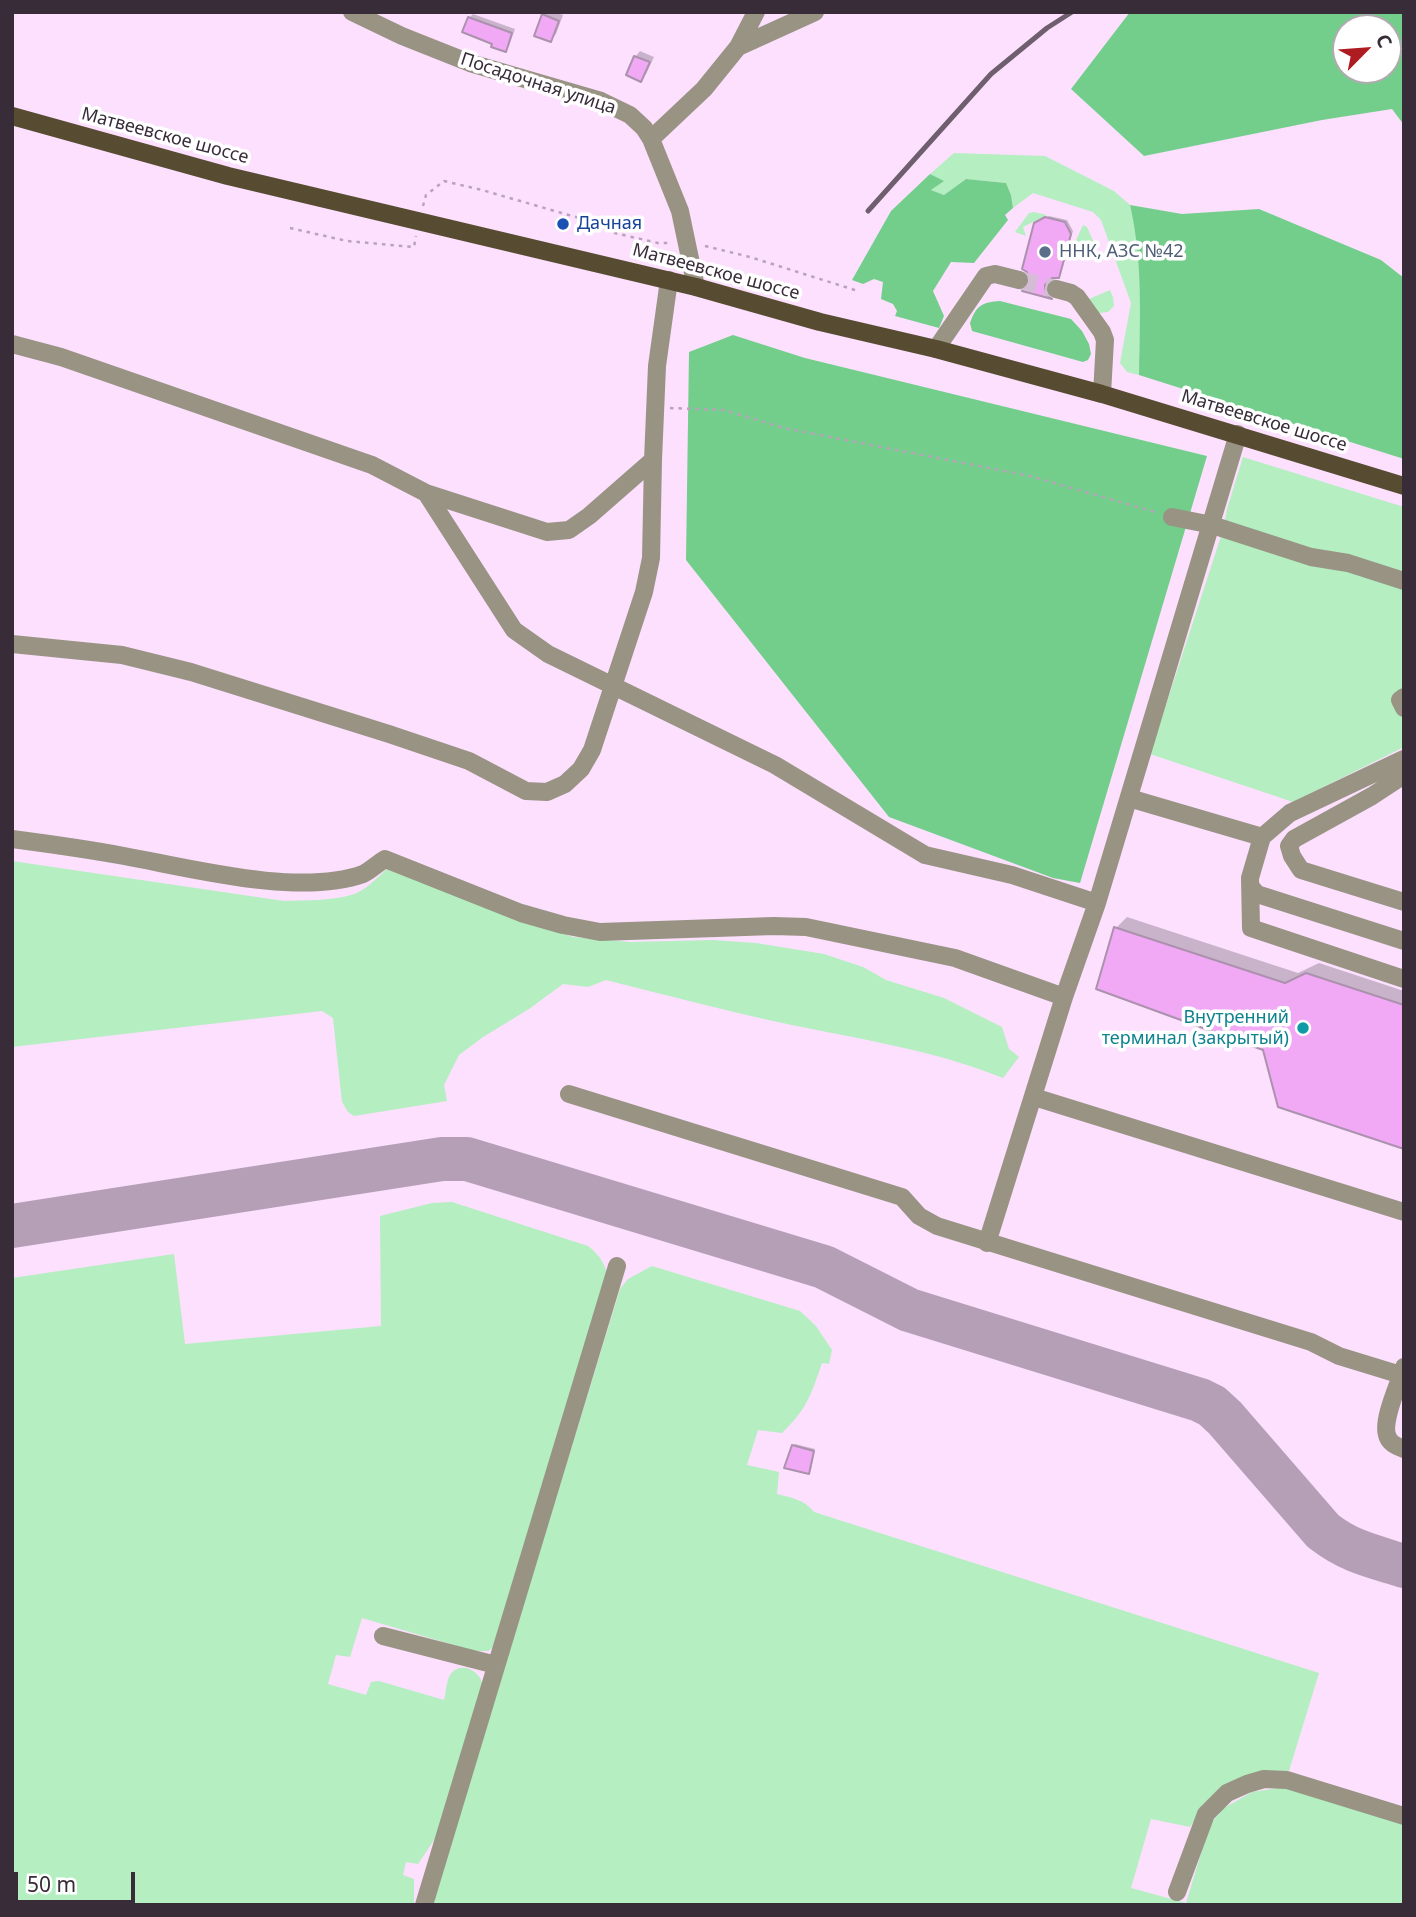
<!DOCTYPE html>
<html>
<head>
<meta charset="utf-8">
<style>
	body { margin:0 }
	#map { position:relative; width:1416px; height:1917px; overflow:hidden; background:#fce0fe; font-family:"Noto Sans",sans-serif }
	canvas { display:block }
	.frame { position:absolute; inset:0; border:14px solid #372c37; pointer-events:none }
	.north { position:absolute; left:1332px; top:14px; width:70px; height:70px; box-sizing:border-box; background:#fff; border:2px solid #afabaf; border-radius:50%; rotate:65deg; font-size:19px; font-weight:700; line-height:28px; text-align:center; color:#372c37 }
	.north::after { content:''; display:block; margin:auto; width:24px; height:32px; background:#ae1b21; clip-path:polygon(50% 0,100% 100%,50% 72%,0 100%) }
	.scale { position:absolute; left:14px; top:1872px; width:121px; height:32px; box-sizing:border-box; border:4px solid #372c37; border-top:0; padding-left:9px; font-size:21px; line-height:24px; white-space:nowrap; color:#372c37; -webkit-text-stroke:5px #fff; paint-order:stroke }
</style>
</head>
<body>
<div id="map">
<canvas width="1416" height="1917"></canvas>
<div class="frame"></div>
<div class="north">С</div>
<div class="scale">50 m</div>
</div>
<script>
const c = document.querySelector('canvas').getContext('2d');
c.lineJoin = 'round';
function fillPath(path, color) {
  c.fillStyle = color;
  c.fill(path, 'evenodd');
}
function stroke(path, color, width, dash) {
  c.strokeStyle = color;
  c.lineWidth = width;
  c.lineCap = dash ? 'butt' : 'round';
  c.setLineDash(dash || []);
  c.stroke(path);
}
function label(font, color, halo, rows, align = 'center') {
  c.font = font + ' "Noto Sans",sans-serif';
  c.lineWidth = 7;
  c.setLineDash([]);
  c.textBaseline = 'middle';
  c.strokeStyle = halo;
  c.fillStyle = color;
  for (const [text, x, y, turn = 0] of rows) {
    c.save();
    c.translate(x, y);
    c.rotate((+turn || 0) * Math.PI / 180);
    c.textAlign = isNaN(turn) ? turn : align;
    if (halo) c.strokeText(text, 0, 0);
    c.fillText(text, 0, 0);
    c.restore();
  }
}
fillPath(new Path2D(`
	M954,153L1045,156L1114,191L1130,205L1136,230L1141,284L1139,375L1127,372L1120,363L1131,303L1101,220L1093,212L1033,193L1013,208L1011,195L1006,183L966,179L944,195L931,190L943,181L930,174Z
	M1034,212L1047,215L1023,227L1026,236L1015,232L1029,213Z
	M1083,225L1087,227L1095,245L1072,255L1071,251Z
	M1110,290L1113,297L1114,306L1108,312L1099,313L1094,308L1089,299Z
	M1243,457L1404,507V747L1293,802L1150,754L1223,530L1227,509Z
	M12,861L284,901C306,900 330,901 351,895C365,891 376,879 387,869L503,914L573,937L630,942L712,940L756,943L824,954L863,967L886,980L944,998L1002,1027L1009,1049L1019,1057L1003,1078C934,1050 859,1039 787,1024C726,1011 666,995 606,980L588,987L563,984L529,1009L483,1037L459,1055L444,1085L447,1101L354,1116L348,1112L342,1102L333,1018L322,1011L12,1047Z
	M452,1202L588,1246C602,1257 606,1266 609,1283L495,1646L488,1651H474L362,1618L350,1657L336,1655L328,1684L366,1695L371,1682L379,1681L444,1700C446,1693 446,1684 449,1677C457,1660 480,1668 483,1686L436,1837L418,1864L406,1862L403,1875L414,1879V1905H12V1278L174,1254L185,1344L381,1326L380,1216L432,1203Z
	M652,1266L800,1311L816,1326L832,1350L829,1364L822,1363C811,1395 807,1409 782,1433L758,1430L747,1465L779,1472L777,1494C790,1497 805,1500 814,1512L1319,1673L1289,1771H1274L1199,1814L1190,1827L1151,1819L1131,1888L1186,1903L1210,1824L1224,1808L1252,1792L1285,1787L1404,1825V1905H431L620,1289L628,1279Z`), '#b4eec1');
fillPath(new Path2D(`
	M1130,12H1404V125L1392,109L1322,120L1144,156L1071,89ZM1346,28H1388V70H1346Z
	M930,174L944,181L931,190L944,195L966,179L1006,183L1011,195L1013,208L1005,215L1008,220L974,263L951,262L933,291L944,316L939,328L895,316L897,311L893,304L881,299L883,282L874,279L863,284L852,280L891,211Z
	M1130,205L1182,214L1259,209L1381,260L1404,278V459L1139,375C1140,317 1143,261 1130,205Z
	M1000,301L1071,319L1082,331L1089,344L1091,354L1088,360L1083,362L972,331L970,323C976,306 982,302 1000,301Z
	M733,335L805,358L1207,456L1080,883L1053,878L889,817L686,560L689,352Z`), '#73ce8c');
fillPath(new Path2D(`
	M547,12H555L563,15L556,34L550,40L544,15Z
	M473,14L515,29L509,46L505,50L494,43L469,18Z
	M640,51L654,57L646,74L641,80L635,57Z
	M1049,216L1067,220L1073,231L1061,273L1058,276L1052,277L1047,281V290L1053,296L1051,297L1025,290L1030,287L1038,221Z
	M1127,917L1298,973L1319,963L1404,991V1147L1264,1049L1116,928Z
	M795,1444L815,1449L811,1470L809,1472L793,1446Z`), '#0003');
stroke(new Path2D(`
	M12,1226L442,1159H467L824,1267L909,1310L1200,1400L1212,1406L1225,1418L1323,1531C1350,1552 1372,1556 1404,1566`), '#b59fb6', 44);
const building = new Path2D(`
	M542,14L559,21L551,42L534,36Z
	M468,17L512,33L506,52L491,47L492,44L462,32Z
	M634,56L650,62L641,82L626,75Z
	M1045,217L1065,222L1071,234L1059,278H1052L1045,285V293L1052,299L1022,291L1028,287L1030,282L1027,272L1022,269L1034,223Z
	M1114,927L1285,983L1306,973L1404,1005V1149L1278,1107L1263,1050L1096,989Z
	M792,1445L814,1451L809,1474L784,1468Z`);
fillPath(building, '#f1a9f5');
stroke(building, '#ab91ad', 2);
stroke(new Path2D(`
	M1019,280L1056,289`), '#d5bcd6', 18, [18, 9]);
stroke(new Path2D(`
	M423,206L426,195L444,181L482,190L593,222L610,232L658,243H671
	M290,228L347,241L414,247L416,236
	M705,246L750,257L858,291
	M670,408L724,410L784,428L1030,476L1155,512`), '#b9a3ba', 2.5, [3.5, 5]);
stroke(new Path2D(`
	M352,12L402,36L470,63L601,101L630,115L644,128L651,139L680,211L696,287
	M738,47L815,12
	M651,139L704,89L738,47L756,12
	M1056,289L1071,293L1077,297L1102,332L1105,340L1102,394
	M12,344L61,357L372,465L426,493L514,630L548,654L775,765L925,855L1012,875L1097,903
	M936,349L986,276L995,274L1019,280
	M426,493L547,532L569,530L589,516L653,460
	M1172,517L1212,525L1311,557L1348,563L1404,581
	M12,644L122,655L191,672L389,734L469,761L526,791L547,792L565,784L581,769L592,750L644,592L651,558L653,460L657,366L669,280
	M1404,697L1400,700L1404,708
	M1404,759L1290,813L1262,837L1250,878L1251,928L1404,979
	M1404,775L1372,796L1294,839L1289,846L1292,856L1301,870L1404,902
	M1129,798L1262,837
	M12,839C50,844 87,849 124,856C190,868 299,897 363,874C370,871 378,863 385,859L521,913L563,925L600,932L774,926L806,927L955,958L1064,997
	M1251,887L1257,894L1404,941
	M569,1094L902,1197L919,1216L937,1226L1311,1342L1339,1356L1401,1375
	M1034,1097L1404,1212
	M987,1243L1064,997L1097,903L1238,434
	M1404,1367C1399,1384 1382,1419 1387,1435C1389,1443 1396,1446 1404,1449
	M383,1636L496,1665
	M1177,1892L1206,1814L1227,1793L1247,1784L1264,1779L1287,1780L1404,1816
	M424,1905L617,1266`), '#999384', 18);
stroke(new Path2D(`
	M12,116L228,176L696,287L820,322L936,349L1102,394L1404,486`), '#574c32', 18);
stroke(new Path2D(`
	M868,211L991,74L1047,28L1072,12`), '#6e5e6e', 5);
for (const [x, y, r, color] of [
	[563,224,7,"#1a4fb4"],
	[1045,252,7,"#5c6f8a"],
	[1303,1028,7,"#0f9aa8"]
]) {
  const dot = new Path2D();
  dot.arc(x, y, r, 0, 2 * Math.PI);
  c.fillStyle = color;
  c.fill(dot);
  stroke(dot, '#fff', 2.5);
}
label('18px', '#372c37', '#fff', [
	["Посадочная улица",538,84,18],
	["Матвеевское шоссе",165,136,15],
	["Матвеевское шоссе",716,272,15],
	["Матвеевское шоссе",1264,421,17]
]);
label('18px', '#164399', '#fff', [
	["Дачная",577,224]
], 'left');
label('18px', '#4e5e75', '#fff', [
	["ННК, АЗС №42",1059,252]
], 'left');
label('18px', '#0d838f', '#fff', [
	["Внутренний",1289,1018],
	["терминал (закрытый)",1289,1039]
], 'right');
</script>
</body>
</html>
